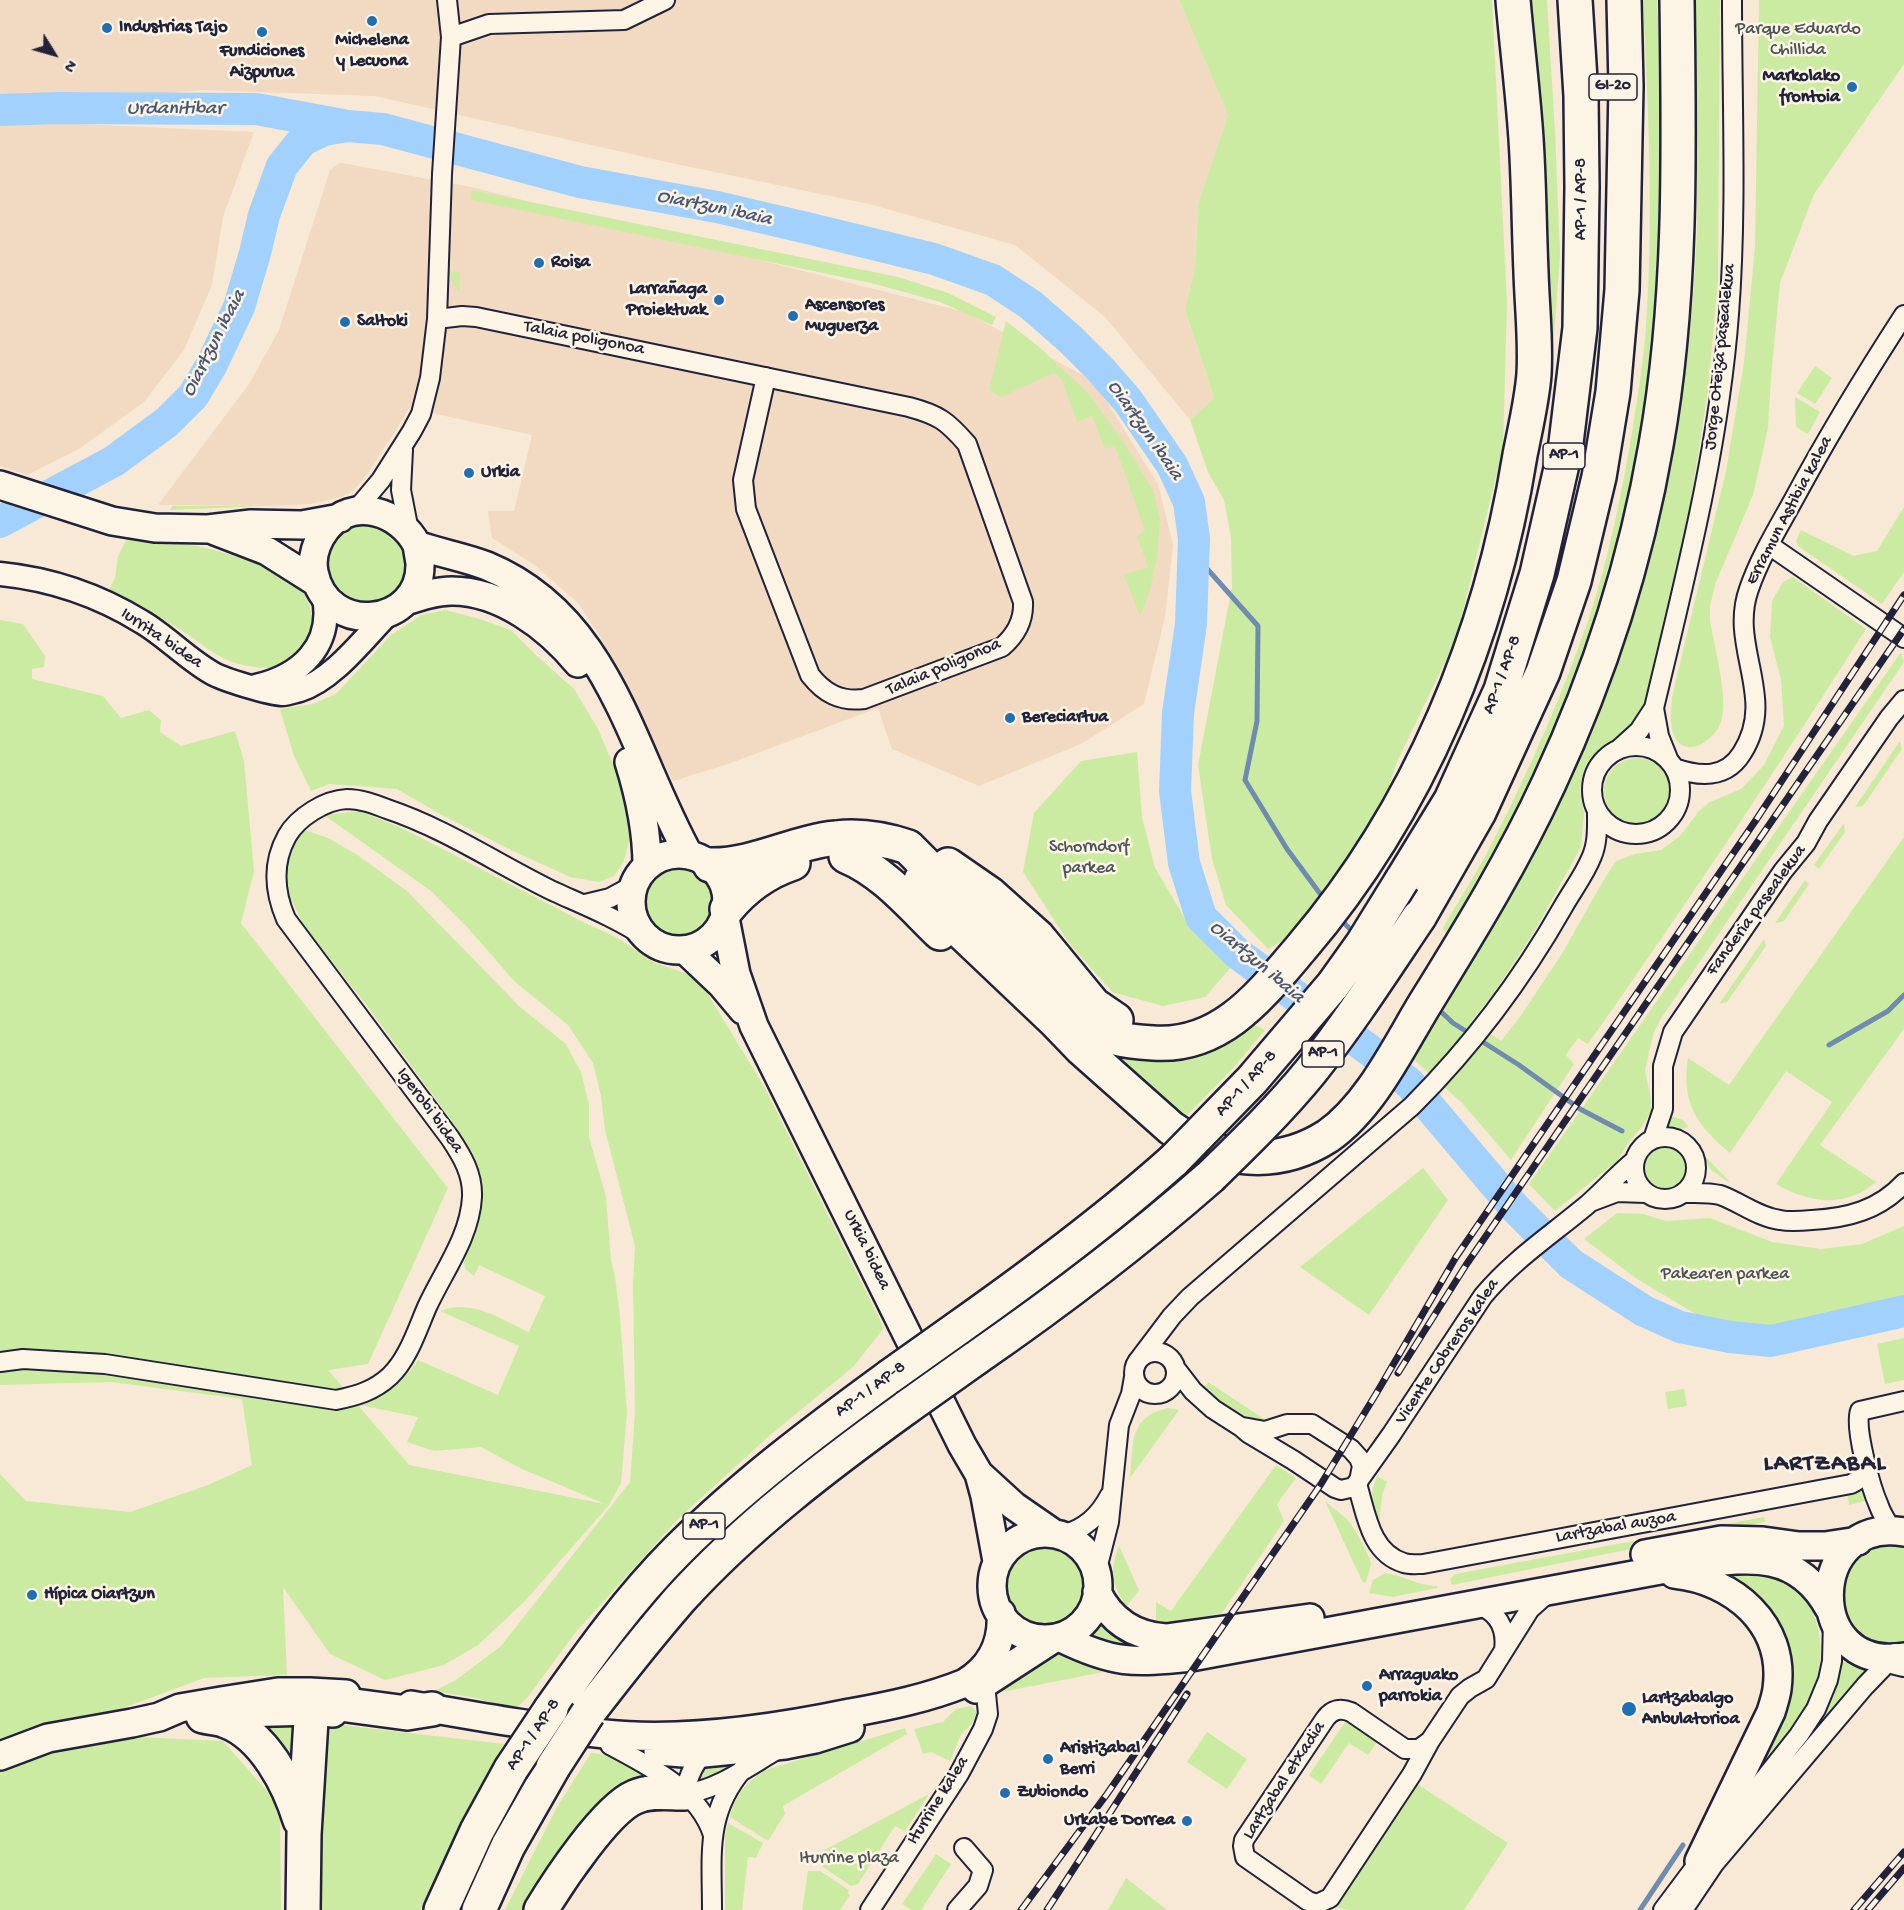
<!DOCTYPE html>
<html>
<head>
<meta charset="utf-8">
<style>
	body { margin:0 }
	#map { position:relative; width:1904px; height:1910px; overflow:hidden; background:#f7e9d5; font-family:"Gochi Hand",sans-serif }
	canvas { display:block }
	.north { position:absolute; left:24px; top:24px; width:60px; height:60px; -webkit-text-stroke:4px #fcf5e5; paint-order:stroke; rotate:127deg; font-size:16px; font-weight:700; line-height:24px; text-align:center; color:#22223b }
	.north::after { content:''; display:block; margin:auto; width:21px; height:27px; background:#22223b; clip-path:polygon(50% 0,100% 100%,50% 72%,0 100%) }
</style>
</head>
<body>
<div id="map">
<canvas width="1904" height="1910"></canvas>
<div class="north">N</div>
</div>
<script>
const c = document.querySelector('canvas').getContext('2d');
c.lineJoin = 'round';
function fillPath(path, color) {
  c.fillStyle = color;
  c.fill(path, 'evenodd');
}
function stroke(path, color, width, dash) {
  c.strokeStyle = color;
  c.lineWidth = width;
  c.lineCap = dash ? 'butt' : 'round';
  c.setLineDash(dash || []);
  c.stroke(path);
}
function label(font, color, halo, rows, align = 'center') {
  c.font = font + ' "Gochi Hand",sans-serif';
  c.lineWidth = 5;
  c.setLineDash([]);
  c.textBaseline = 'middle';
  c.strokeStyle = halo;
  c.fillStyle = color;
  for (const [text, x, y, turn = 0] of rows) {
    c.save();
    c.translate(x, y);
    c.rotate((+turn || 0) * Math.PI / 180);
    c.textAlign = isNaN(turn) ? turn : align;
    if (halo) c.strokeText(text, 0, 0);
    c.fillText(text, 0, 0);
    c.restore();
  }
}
fillPath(new Path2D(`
	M0,0H1179L1228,115L1198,204L1195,267L1185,310L1214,398L1190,420L1105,317L1015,245L869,204L671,163L375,96L201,90L138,97L0,102Z
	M0,122H35L254,132L223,217L212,285L184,350L144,402L79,449L27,475L0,466Z
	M342,163L471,187L965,312L1094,381L1158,484L1173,544L1165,617L1144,704L1081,744L979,786L892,749L878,708L728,764L673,781L600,636L578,603L536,566L492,538L488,511H514L532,435L409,408L395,432L363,480L353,491L341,497L310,504L290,505H158L249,384L279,330L330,170L336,165Z`), '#f1dac1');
fillPath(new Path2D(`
	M1179,0H1492L1507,302L1503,449L1456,639L1396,764L1382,809L1298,932L1268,949L1226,905L1212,859L1198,765L1232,587L1231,538L1224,500L1208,472L1190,420L1214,398L1185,310L1195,267L1198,204L1228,115Z
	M1531,0H1547L1555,132L1560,254L1551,378L1535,479L1545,383L1547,264Z
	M1643,0H1657L1661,72L1663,244L1648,392L1636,467L1615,563L1574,693L1530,792L1457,927L1446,935L1443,928C1460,898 1479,870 1494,839C1530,769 1562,695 1588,621C1609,558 1622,491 1633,427C1638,393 1644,359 1646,325C1654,217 1648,108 1643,0Z
	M1691,0H1720L1718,280L1708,390L1690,507L1644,704L1629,730L1597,752L1584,769L1580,791L1584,813L1581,847L1534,932L1494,993L1472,1020L1501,1041L1522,1014L1563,952L1603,881L1616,861L1635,854L1661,850L1680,836L1699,811L1710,802L1741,789L1764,765L1784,726L1781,680L1770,637L1772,601L1783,582L1793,577L1866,629C1776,770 1684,908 1588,1044L1578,1038L1566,1055L1574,1064L1511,1160L1462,1103L1410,1056C1468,957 1534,857 1581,753C1655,588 1690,410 1697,230C1698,204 1696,178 1696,152C1694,101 1693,51 1691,0Z
	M1759,0H1904V64L1814,194L1780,283L1771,377L1768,428L1753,495L1716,582L1710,606V620C1714,647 1729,697 1721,722C1716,738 1688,760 1675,738C1669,727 1671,710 1672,697L1726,471L1744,363L1755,247Z
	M472,190L898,277L948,293L996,317L992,325L940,302L871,283L471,200Z
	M449,271L460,272L459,292L453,284Z
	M1006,321L1038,346L1088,393L1127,447L1153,491L1160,519L1157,559L1149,593L1140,616L1124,575L1148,567L1137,536L1145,531L1115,446L1105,449L1092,416L1077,422L1062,380L1054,373L1001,397L989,390Z
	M1815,366L1832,378L1815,404L1797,393Z
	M1795,397L1820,412L1808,434L1796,427Z
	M290,505L170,510L172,506Z
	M1904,507V572L1882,604L1798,546L1796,541L1801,530L1854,556L1877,551Z
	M325 565a41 41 0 1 1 82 0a41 41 0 1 1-82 0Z
	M127,539C148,543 169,542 190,545C211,547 278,569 293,581C315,600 319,633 298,653C295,656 292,661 288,663C274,670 254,668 239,664C218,659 202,644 184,632C160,617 135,603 109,590L115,578L118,556Z
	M445,610L476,618L511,630L536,655L574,689L598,729L618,776L625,803L631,833L624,861L614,876L599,882L570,877L509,849L440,814L397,789L329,784L311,791L294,756L280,709L313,704L336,694L391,635L421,615Z
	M0,620L23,624L45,656L44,667L32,669V679L103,696L121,718L149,710L161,720L160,732L181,746L235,731L244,761L254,871L241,923L448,1188L368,1364L328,1370L409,1465L605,1504L520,1468L481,1447L434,1451L407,1442L418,1417L360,1405C387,1395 401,1384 418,1360L498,1395L519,1346L440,1311C471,1298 502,1320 529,1332L545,1296L479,1265L474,1276L465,1269L463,1258L478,1225L483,1192L476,1160L446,1113L365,1003L304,926L288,893L286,869L298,835L305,830L328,838L356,854L407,891L520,1007L566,1044L581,1072L589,1105V1137L606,1197L611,1260L615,1276L620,1317L627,1413L621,1483L609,1505L525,1601L478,1645L444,1665L385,1680L330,1654L283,1587L287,1675L204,1678L56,1733L223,1741L280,1806L281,1910H0V1474L26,1501L130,1512L208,1485L252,1465L242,1399L111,1382L0,1385Z
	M1901,652L1904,662L1660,1020L1653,1035L1645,1070L1651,1099V1111L1642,1127L1629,1142L1617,1161L1555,1211L1529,1184Z
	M1900,741L1902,749L1863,806L1855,807Z
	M1137,752L1142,817L1155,868L1190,927L1233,965L1205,997L1163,1006L1112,992L1069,943L1023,872L1034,813L1081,761Z
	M1604 791a33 33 0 1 1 66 0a33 33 0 1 1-66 0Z
	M360,811L404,829L585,923L616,937L653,962L693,976L706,991L765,1088L884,1328L853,1367L769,1436L678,1519L575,1633L527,1698L514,1710L476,1698L434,1691L456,1680L501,1646L630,1482L635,1412L633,1284L635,1246L605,1130L601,1096L593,1063L568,1025L514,981L469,929L431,891L324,815Z
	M1844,823L1845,832L1819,869L1814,865Z
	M1904,837V1029L1820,1145L1876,1182C1869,1187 1863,1193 1855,1195C1829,1206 1800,1198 1776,1184L1832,1102L1786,1071L1730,1153C1696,1125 1681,1102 1688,1058L1729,1085Z
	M644 903a35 35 0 1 1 70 0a35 35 0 1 1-70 0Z
	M1805,880L1809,884L1784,921L1775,923Z
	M1764,939L1766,946L1727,1002L1719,1004Z
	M1249,1022L1265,1030L1235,1066L1180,1123L1088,1040L1121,1054L1170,1059L1211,1047Z
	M1668,1115L1683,1120L1688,1127L1678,1131L1666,1128Z
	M1642 1169a23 23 0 1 1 46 0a23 23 0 1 1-46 0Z
	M1700,1151L1729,1181L1728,1182L1710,1169Z
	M1423,1168L1448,1200L1369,1315L1300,1267Z
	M1617,1213L1643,1214L1666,1221L1710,1218L1772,1242L1821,1249L1862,1244L1904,1226V1297L1848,1313L1779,1326L1709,1322L1637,1279L1584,1239Z
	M1904,1338V1380L1885,1384L1877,1344Z
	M1208,1382L1270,1423C1243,1418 1225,1405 1204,1388Z
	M1684,1389L1687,1406L1668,1409L1665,1392Z
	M1168,1408L1179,1410L1130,1478C1134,1444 1128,1417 1168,1408Z
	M1276,1465L1296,1478L1277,1504L1284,1521L1222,1613L1171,1623L1156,1622V1602L1171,1611Z
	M1377,1476L1387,1482L1382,1495L1379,1525H1377C1370,1509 1370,1493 1377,1476Z
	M1863,1488L1867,1490L1869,1500L1849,1505L1847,1493Z
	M1325,1501L1347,1519L1357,1533L1370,1559L1371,1564L1366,1582L1363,1583Z
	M1764,1517L1765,1522L1452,1585L1450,1579L1455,1574Z
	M1039,1543C1049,1544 1057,1545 1065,1550C1082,1562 1092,1589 1081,1607C1075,1618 1065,1626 1052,1627C1001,1634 983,1555 1039,1543Z
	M1886,1545L1904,1547V1645C1893,1644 1876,1646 1867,1641C1851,1633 1845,1621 1842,1604C1837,1569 1853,1554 1886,1545Z
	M1119,1546L1139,1590L1127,1606C1111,1587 1110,1568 1119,1546Z
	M1749,1570C1758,1571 1772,1571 1781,1575C1795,1581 1807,1599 1813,1613C1841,1682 1786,1738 1746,1789L1785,1661L1711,1574Z
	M1385,1573C1404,1575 1417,1586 1437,1586V1588L1393,1597L1369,1593L1373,1580Z
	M1102,1621L1172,1655L1083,1641Z
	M1056,1652L1066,1653L1107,1668L1103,1672L1002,1692L1004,1683Z
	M1839,1655L1851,1664L1867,1670L1794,1754Z
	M971,1706L977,1712L973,1722L961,1735L950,1761L931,1752L923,1754L914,1729L943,1722L956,1709Z
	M298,1718L299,1785L247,1720Z
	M1348,1718L1379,1739L1368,1755L1349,1743L1321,1784L1309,1775Z
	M332,1724L504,1744L420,1910H322L319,1739Z
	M905,1728L907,1734L783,1806L785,1814L768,1841L730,1817C734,1796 748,1781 765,1770Z
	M1207,1732L1247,1759L1227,1789L1187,1762Z
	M591,1753C615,1755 632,1764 652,1777L528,1910H505L557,1807Z
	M750,1755C736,1762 717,1776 703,1780L699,1777L702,1767Z
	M1414,1782L1508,1843L1464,1910H1348L1331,1906Z
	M929,1794L905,1831L895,1826L858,1884L851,1886L823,1867L819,1853Z
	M728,1823L763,1843L756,1858L748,1857L742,1910H725V1836Z
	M936,1854L951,1864L921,1910H912L902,1904Z
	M808,1871H820L849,1890L848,1893L850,1895L840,1910H802Z
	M1126,1878L1167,1910H1108Z`), '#cceba2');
stroke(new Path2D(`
	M1194,554L1258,626L1257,721L1245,780L1287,849L1324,899
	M1339,918L1356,935
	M1435,1006L1453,1023L1519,1065L1580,1109L1622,1131
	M1829,1045L1888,1011L1904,995
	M1640,1910L1683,1845`), '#6f8bb0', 5);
stroke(new Path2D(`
	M0,110L57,108L256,109L343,125
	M0,522L114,461L167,422L193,396L211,366L239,307L255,253L264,215L282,166L303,140L324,130L348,126L383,129L580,182L717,207L807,228L934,259L993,280L1031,305L1070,339L1101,370L1128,401L1172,465L1189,502L1194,539L1191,624L1178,713L1175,791L1184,863L1201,917L1237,953L1372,1052L1410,1084L1515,1208L1571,1264L1644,1311L1680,1327L1730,1337L1771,1341L1904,1311`), '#a3d1fe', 32);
const minor = new Path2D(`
	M451,37L489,24L624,20L665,0
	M437,319L462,316L476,317L909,407C939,415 947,421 967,444L1023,602C1024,621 1016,635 1002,647L864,699C840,702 824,693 810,675L746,509L743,480L766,377
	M403,450L401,490L409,531
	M354,512L381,480L412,431L421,414L430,378L437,319L442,174L451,37L447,0
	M1769,545L1904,638
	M1654,708L1659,736L1669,761
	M1592 790a44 44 0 1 1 88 0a44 44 0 1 1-88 0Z
	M1618,750L1639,731L1654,708C1685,578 1719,448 1729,314C1737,210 1732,105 1732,0
	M1674,768C1700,777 1726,779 1742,753C1778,697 1728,647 1749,589C1760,557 1778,528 1794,499C1828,436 1865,375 1904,315
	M585,904L610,898L634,885
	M1634 1168a31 31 0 1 1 62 0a31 31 0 1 1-62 0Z
	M1653,1139L1663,1109V1066L1673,1032L1783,871L1806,843L1818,821L1889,718L1904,700
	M1683,1193C1695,1193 1708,1192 1720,1195C1740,1202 1758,1217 1780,1220C1790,1222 1802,1221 1812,1220C1848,1218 1879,1210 1904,1183
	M1593,1201L1617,1192L1645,1193
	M1134 1373a21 21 0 1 1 42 0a21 21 0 1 1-42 0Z
	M1141,1357L1172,1316L1190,1297L1412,1106C1472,1046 1521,981 1563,907C1572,891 1585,874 1592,856C1598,842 1597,825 1597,811
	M0,1362L23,1359L105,1364L336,1400C356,1396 374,1391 390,1376C408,1359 417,1330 427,1307C443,1272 470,1237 472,1197C473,1174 462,1156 450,1138L286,919C274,891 272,863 287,836C298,817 325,800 347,799C361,799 374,804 387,809C447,829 499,865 555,892C586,906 616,918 645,937
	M1176,1369L1193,1391L1213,1409L1241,1427L1248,1433L1293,1460L1335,1488L1341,1490L1354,1487L1391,1435L1483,1296C1513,1260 1551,1235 1587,1205C1603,1191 1617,1175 1634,1161
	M1243,1427L1265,1431L1287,1424H1312L1351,1449L1359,1458L1362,1466L1359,1481
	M1357,1484C1366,1513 1370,1553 1404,1563C1410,1565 1417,1564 1423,1564L1851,1484C1863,1478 1865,1473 1865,1461
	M1892,1531C1888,1523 1882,1515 1879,1506C1871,1488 1854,1428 1860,1411L1904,1401
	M1062,1535C1085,1529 1099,1516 1110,1495
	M1097,1583L1098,1565L1109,1522L1119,1425L1131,1394L1134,1377
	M1476,1604C1497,1611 1507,1628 1504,1650
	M1430,1741L1419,1749H1405L1351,1712C1341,1708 1332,1709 1325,1719L1244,1840L1243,1846L1245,1857L1308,1901L1317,1904L1330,1898L1412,1774L1430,1741L1460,1696L1470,1688L1486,1679L1530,1609L1548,1593
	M610,1745C649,1766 699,1790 713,1835
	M685,1793C713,1793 752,1764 777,1750
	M685,1793C688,1775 695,1761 708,1748
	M1722,1832L1799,1735L1816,1709L1828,1680L1832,1661L1833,1621
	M712,1910C712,1856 705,1813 743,1769
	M870,1910L959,1774L983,1729L988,1714L985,1684
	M957,1910L978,1886L983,1870L964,1848
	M1663,1910L1705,1854
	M1683,1910L1714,1864L1865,1686L1891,1659`);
const tertiary = new Path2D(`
	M0,574C51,579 98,595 142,622C166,636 187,659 212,673C224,680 268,693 282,694C287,694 295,691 300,690C334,679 364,638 389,613
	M256,686C300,676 333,646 324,598`);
const secondary = new Path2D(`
	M0,485L112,521L155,528L208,529L251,524L302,525L340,518
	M215,531L267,551L316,582
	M417,545C418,551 419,557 420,563C422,627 327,638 314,572C311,557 317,541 326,529C352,496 400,511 417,545C439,553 464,557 487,566C610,617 631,751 689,855
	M406,601C421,596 436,591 452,591C501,591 548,627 578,663
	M629,762C640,797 647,829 647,866
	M631 902a48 48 0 1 1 96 0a48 48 0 1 1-96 0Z
	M725,918L736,974L754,1026L962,1445L979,1474L985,1496L997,1561
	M685,950L722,985L743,1010
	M979,1474L1014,1506L1053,1533
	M1904,1532C1806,1515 1803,1674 1904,1657
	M992 1586a53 53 0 1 1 106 0a53 53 0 1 1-106 0Z
	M1645,1554L1721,1540L1763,1541L1799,1546H1825L1858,1541
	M1674,1574C1733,1580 1786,1624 1777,1689C1776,1697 1773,1705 1771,1712L1699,1861
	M1097,1592C1111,1621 1134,1636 1166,1638L1310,1618
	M1061,1638C1114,1664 1133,1663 1191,1657L1682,1566C1742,1559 1795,1546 1829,1608
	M976,1689L1053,1639
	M411,1705C475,1716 540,1728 605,1734C683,1742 773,1729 850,1713C889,1706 928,1698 965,1683C991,1667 1003,1644 1001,1613
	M237,1713L314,1711L333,1713
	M658,1751L683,1753H704L785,1745L815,1739L850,1728
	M0,1756L48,1738L132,1723L159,1717L180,1708L221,1701L278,1692H310L346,1694`);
const primary = new Path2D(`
	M1896,1659L1904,1661`);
const motorway = new Path2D(`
	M846,856C884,872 910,904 940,933
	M710,865C754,866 793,842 836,838C861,835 884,839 908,847L1082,1022C1111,1039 1120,1041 1153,1043C1221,1048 1261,995 1301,948C1420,809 1491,635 1520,455C1525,429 1532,401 1534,374C1536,341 1532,306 1531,272C1529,228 1529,183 1526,139C1523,93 1517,46 1513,0
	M948,865L990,894L1038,937L1094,1005L1116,1020
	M921,880L957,928L1056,1022L1082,1049L1171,1128C1219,1162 1277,1169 1328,1136C1371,1106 1399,1046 1426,1002C1470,931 1514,859 1549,783C1599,676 1636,561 1656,445C1682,299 1679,148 1677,0
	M1402,880L1451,800L1501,690L1537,574L1565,451L1580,328L1582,187L1581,96L1575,0
	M727,909C745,887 766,872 793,863
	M1419,917L1479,812L1543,672L1574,581L1599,477L1613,392L1622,290L1626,86L1624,0
	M958,1328C1033,1275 1106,1221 1174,1160
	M976,1358C1057,1302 1136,1242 1210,1177
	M551,1709C590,1654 629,1599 677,1551C742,1486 815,1431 889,1377
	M588,1713C618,1674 648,1636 680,1599C746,1526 827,1465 907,1407
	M203,1716C210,1718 219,1718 226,1721C264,1735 289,1784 300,1820
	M303,1910L304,1834L311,1720C314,1711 316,1705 325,1702L407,1713L432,1709
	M441,1910L477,1831L511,1769
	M479,1910L508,1846L553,1767
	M541,1910C558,1882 606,1809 635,1797C650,1790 668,1793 685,1793`);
stroke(minor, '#22223b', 22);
stroke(tertiary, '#22223b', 27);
stroke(secondary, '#22223b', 32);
stroke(primary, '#22223b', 34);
stroke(motorway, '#22223b', 38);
stroke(minor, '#fcf5e5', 18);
stroke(tertiary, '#fcf5e5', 22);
stroke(secondary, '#fcf5e5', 27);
stroke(primary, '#fcf5e5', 30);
stroke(motorway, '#fcf5e5', 33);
const rail = new Path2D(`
	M1398,1373L1466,1265L1904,629
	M1021,1910L1107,1794L1321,1484L1376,1394L1456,1257L1756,820L1904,595
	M1047,1910L1187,1694
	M1854,1910L1904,1852
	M1868,1910L1904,1868`);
stroke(rail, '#22223b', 7);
stroke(rail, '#fcf5e5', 4.5, [14]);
const motorwayBridge = new Path2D(`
	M1174,1160L1252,1080L1333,985L1363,943L1402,880
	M1210,1177C1245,1143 1280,1109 1311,1071C1350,1022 1384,969 1419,917
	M889,1377L958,1328
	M907,1407L976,1358
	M553,1767L588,1713
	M511,1769L551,1709`);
stroke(motorwayBridge, '#22223b', 38, []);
stroke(motorwayBridge, '#fcf5e5', 33);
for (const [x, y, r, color] of [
	[372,21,6,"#1f6fb2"],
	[107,28,6,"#1f6fb2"],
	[262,32,6,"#1f6fb2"],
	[1852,87,6,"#1f6fb2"],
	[539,263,6,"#1f6fb2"],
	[719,300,6,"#1f6fb2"],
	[793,316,6,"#1f6fb2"],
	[345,322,6,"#1f6fb2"],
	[469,473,6,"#1f6fb2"],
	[1010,718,6,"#1f6fb2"],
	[32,1595,6,"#1f6fb2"],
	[1367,1686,6,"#1f6fb2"],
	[1629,1709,8,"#1f6fb2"],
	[1048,1759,6,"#1f6fb2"],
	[1005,1793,6,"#1f6fb2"],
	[1187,1821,6,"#1f6fb2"]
]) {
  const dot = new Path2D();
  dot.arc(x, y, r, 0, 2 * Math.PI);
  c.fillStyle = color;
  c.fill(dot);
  stroke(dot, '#fcf5e5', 2);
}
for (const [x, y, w] of [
	[1613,87,48],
	[1564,456,42],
	[1323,1054,42],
	[704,1526,42]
]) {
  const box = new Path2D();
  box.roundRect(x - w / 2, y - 13, w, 26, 4.5);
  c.fillStyle = '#fcf5e5';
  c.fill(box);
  stroke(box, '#22223b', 1.5);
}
label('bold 16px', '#22223b', null, [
	["GI-20",1613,87],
	["AP-1",1564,456],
	["AP-1",1323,1054],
	["AP-1",704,1526]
]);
label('bold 18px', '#22223b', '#fcf5e5', [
	["Industrias Tajo",119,28],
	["Michelena",372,41,"center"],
	["y Lecuona",372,62,"center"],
	["Fundiciones",262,52,"center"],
	["Aizpurua",262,73,"center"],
	["Markolako",1840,77,"right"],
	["frontoia",1840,98,"right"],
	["Roisa",551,263],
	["Larrañaga",707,290,"right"],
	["Proiektuak",707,311,"right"],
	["Ascensores",805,306],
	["Muguerza",805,327],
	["Saltoki",357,322],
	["Urkia",481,473],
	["Bereciartua",1022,718],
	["Hípica Oiartzun",44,1595],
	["Arraguako",1379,1676],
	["parrokia",1379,1697],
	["Lartzabalgo",1642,1699],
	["Anbulatorioa",1642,1720],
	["Aristizabal",1060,1749],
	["Berri",1060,1770],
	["Zubiondo",1017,1793],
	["Urkabe Dorrea",1175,1821,"right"]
], 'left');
label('18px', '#4c5455', '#fcf5e5', [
	["Parque Eduardo",1798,30],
	["Chillida",1798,51],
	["Schorndorf",1089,848],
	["parkea",1089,869],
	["Pakearen parkea",1725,1275],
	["Iturrine plaza",849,1859]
]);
label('18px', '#22223b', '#fcf5e5', [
	["AP-1 / AP-8",1582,199,-90],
	["Talaia poligonoa",584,339,11],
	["Jorge Oteiza pasealekua",1721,357,-84],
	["Erramun Astibia kalea",1790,511,-62],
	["Iurrita bidea",161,639,34],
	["Talaia poligonoa",944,668,-23],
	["AP-1 / AP-8",1503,675,-70],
	["Fanderia pasealekua",1757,911,-54],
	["AP-1 / AP-8",1247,1084,-48],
	["Igerobi bidea",429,1111,54],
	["Urkia bidea",866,1250,64],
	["Vicente Cobreros kalea",1448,1352,-56],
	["AP-1 / AP-8",871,1390,-36],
	["Lartzabal auzoa",1616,1528,-10],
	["AP-1 / AP-8",534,1735,-56],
	["Lartzabal etxadia",1285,1781,-57],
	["Iturrine kalea",939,1801,-58]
]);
label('italic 20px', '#495776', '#fcf5e5', [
	["Urdanitibar",175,110],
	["Oiartzun ibaia",714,209,12],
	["Oiartzun ibaia",215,344,-63],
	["Oiartzun ibaia",1144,431,55],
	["Oiartzun ibaia",1256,963,40]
]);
c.letterSpacing = '1.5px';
label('bold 24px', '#22223b', '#fcf5e5', [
	["LARTZABAL",1825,1465]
]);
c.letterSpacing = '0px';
</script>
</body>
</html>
